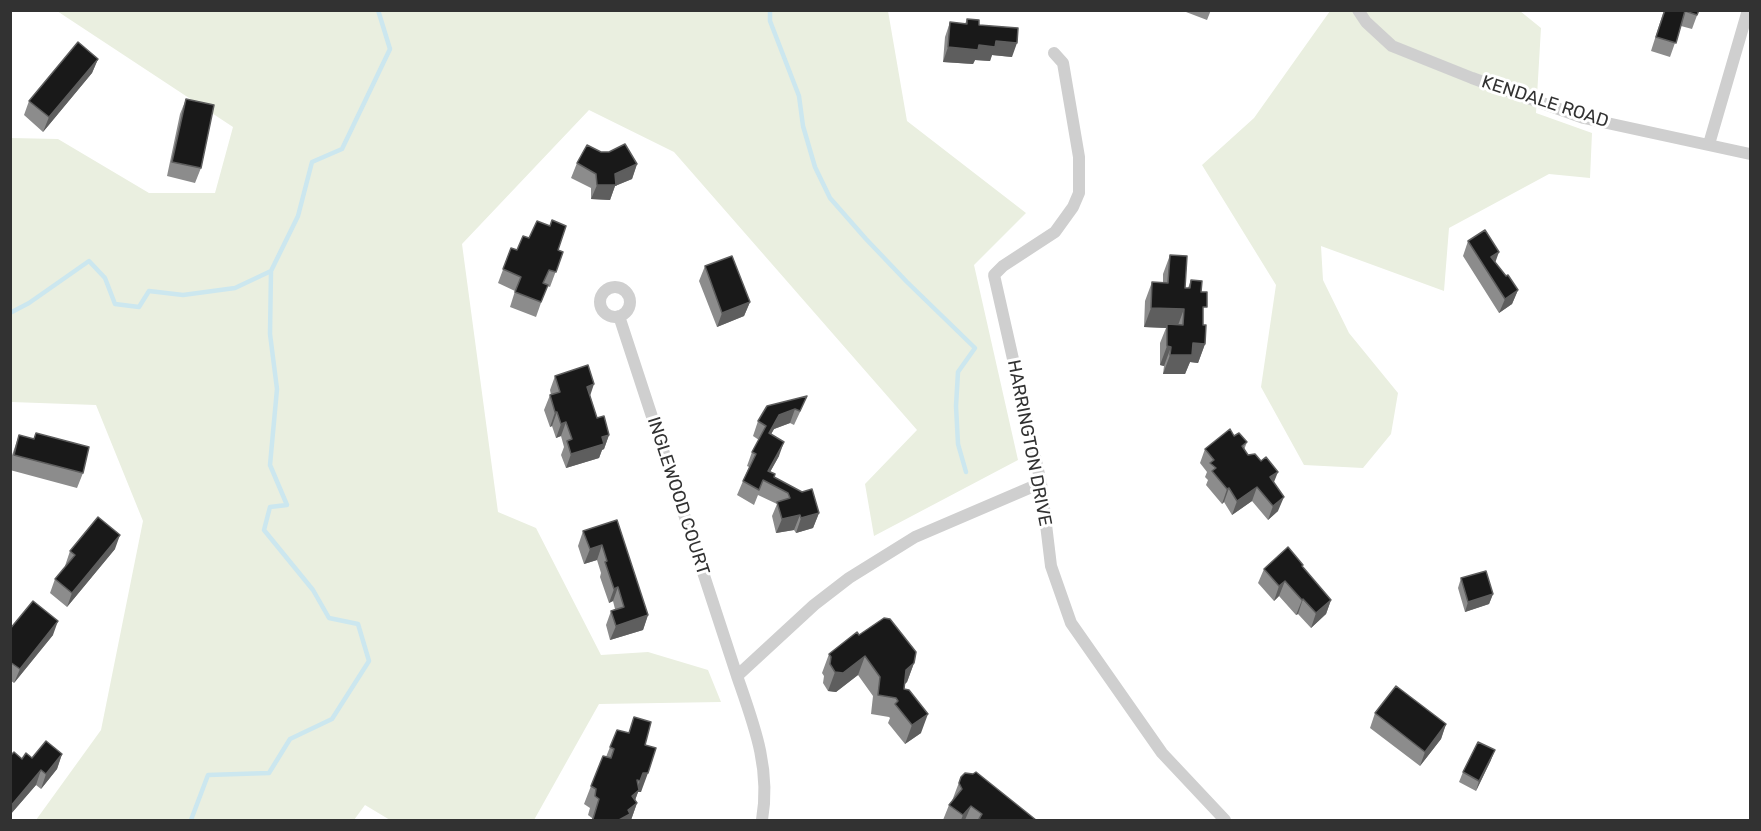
<!DOCTYPE html>
<html>
<head>
<meta charset="utf-8">
<style>
	body { margin:0 }
	#map { position:relative; width:1761px; height:831px; overflow:hidden; background:#fff; font-family:Rubik,sans-serif }
	canvas { display:block }
	.frame { position:absolute; inset:0; border:12px solid #323232; pointer-events:none }
</style>
</head>
<body>
<div id="map">
<canvas width="1761" height="831"></canvas>
<div class="frame"></div>
</div>
<script>
const c = document.querySelector('canvas').getContext('2d');
c.lineJoin = 'round';
function fillPath(path, color) {
  c.fillStyle = color;
  c.fill(path, 'evenodd');
}
function stroke(path, color, width, dash) {
  c.strokeStyle = color;
  c.lineWidth = width;
  c.lineCap = dash ? 'butt' : 'round';
  c.setLineDash(dash || []);
  c.stroke(path);
}
function label(font, color, halo, rows, align = 'center') {
  c.font = font + ' Rubik,sans-serif';
  c.lineWidth = 6;
  c.setLineDash([]);
  c.textBaseline = 'middle';
  c.strokeStyle = halo;
  c.fillStyle = color;
  for (const [text, x, y, turn = 0] of rows) {
    c.save();
    c.translate(x, y);
    c.rotate((+turn || 0) * Math.PI / 180);
    c.textAlign = isNaN(turn) ? turn : align;
    if (halo) c.strokeText(text, 0, 0);
    c.fillText(text, 0, 0);
    c.restore();
  }
}
fillPath(new Path2D(`
	M57,11H888L907,121L1026,213L974,265L1018,460L874,536L865,484L917,430L674,152L589,110L462,244L498,512L536,528L601,655L648,652L708,670L721,702L599,704L534,820H390L365,805L354,820H36L101,730L143,521L96,405L11,402V138L58,139L149,193H215L233,127Z
	M1330,11H1520L1541,28L1536,113L1592,133L1590,178L1549,174L1449,228L1444,291L1321,246L1323,280L1349,333L1398,393L1391,434L1363,468L1304,465L1261,387L1276,285L1202,165L1254,118Z`), '#eaefe0');
stroke(new Path2D(`
	M770,10V21L799,96L803,126L815,167L830,198L866,239L907,282L975,348L958,372L956,406L958,444L966,472
	M10,313L29,303L89,261L105,278L115,304L139,307L149,291L183,295L235,288L271,271
	M191,820L208,775L269,773L290,739L332,719L369,661L358,624L329,618L313,590L264,530L270,507L287,505L270,465L277,389L270,334L271,271L298,216L312,162L342,149L390,49L378,10`), '#cce7ef', 4.5);
stroke(new Path2D(`
	M1358,10L1366,22L1392,46L1472,78L1584,118L1750,154
	M1054,53L1063,63L1079,157V193L1073,207L1055,232L1003,266L994,275L1041,483L1051,566L1071,623L1162,753L1225,820
	M1709,144L1748,10
	M600 302a15 15 0 1 1 30 0a15 15 0 1 1-30 0Z
	M619,316L737,676
	M762,820C771,768 754,725 737,676L814,605L849,578L915,537L1041,483`), '#cfcfcf', 12);
fillPath(new Path2D(`
	M1187,10H1211L1207,20L1186,12Z
	M1664,10H1699L1692,29L1681,26L1670,57L1651,51Z
	M967,19L979,25L1012,57L992,55L990,61L975,60L973,64L943,62L945,37L950,22L965,24Z
	M98,59L92,73L43,132L24,115L29,101Z
	M186,99L201,168L195,183L167,176L180,114Z
	M601,152L637,164L632,179L615,186L610,200L591,199V188L571,178L577,163Z
	M1468,241L1495,263L1518,290L1512,304L1499,313L1463,256Z
	M511,248L517,250H558L563,252L550,287L547,286L536,317L510,307L515,291L498,283Z
	M1170,255L1185,288H1188L1191,280L1201,292L1203,325L1205,344L1198,363L1190,362L1185,374H1163L1164,366L1160,365V343L1166,328L1144,327L1145,301L1152,282H1163V274Z
	M705,266L750,302L744,316L717,327L699,281Z
	M555,376L590,396L597,418L609,435L604,449L602,450L599,458L566,468L561,455L564,447L561,436L556,438L552,426L550,427L544,410L550,395H551L550,390Z
	M767,406L801,410L794,425L790,423L774,429L771,434L779,456L770,472L774,478L819,513L813,528L796,533L794,530L776,533L772,516L777,504L758,495L754,505L737,495L749,467L747,466L752,452L759,440L753,436L758,421Z
	M36,433L83,473L77,488L10,470V461L19,435L34,439Z
	M1234,436L1247,442L1244,450L1248,455L1274,482L1278,511L1268,520L1252,501L1232,515L1224,502L1222,504L1206,485L1208,480L1205,477L1207,472L1200,463L1205,449Z
	M617,520L648,615L643,630L610,640L606,625L611,611L615,609L613,601L609,603L600,577L601,573L597,560L584,564L578,546L583,531Z
	M115,549L67,607L50,593L55,579L66,566H65L70,551Z
	M1302,567L1331,600L1326,614L1311,628L1298,614L1296,615L1279,596L1274,601L1258,583L1264,569Z
	M1461,578L1493,594L1489,604L1465,612L1458,588Z
	M10,629L53,635L14,683L10,680Z
	M859,635L914,663L907,682L905,684L904,689L921,733L905,744L888,723L890,718L889,717L871,714L873,696L858,675L836,692L828,691L823,683L824,676L822,673L829,654Z
	M1375,713L1446,724L1441,739L1420,766L1370,728Z
	M645,745L641,792H638L635,800L637,803L631,820H592V818L588,815L590,808L584,804L591,786L606,757L610,747Z
	M62,754L57,769L41,789L36,785L10,815V756L22,759L32,758Z
	M1491,760L1476,791L1459,782L1463,772Z
	M961,777L1036,820H943L949,805L952,801Z`), '#8c8c8c');
fillPath(new Path2D(`
	M996,41L1017,43L1012,57L992,55L990,61L975,60L973,64L943,62L948,47Z
	M98,59L92,73L43,132L49,117Z
	M637,164L632,179L615,186L610,200L591,199L597,185L615,174Z
	M1499,252L1494,266L1491,257Z
	M1518,290L1512,304L1499,313L1505,299Z
	M750,302L744,316L717,327L722,313Z
	M1151,308L1184,309L1177,328L1167,324L1166,328L1144,327Z
	M1193,343L1205,344L1198,363L1190,362L1185,374H1163L1170,355Z
	M1167,346L1171,347L1164,366L1160,365Z
	M594,384L589,399L587,387Z
	M795,409L790,423L774,429L764,447L769,433L779,415Z
	M555,412H557L552,426L550,427Z
	M566,422L561,436L556,438L561,424Z
	M609,435L604,449L602,450L599,458L566,468L571,454L602,437Z
	M784,442L779,456L765,481L768,471Z
	M1278,472L1272,487L1270,477Z
	M1257,487L1252,501L1232,515L1237,501Z
	M1229,488L1224,502L1222,504L1227,489Z
	M1284,497L1278,511L1268,520L1273,506Z
	M819,513L813,528L796,533L801,518Z
	M800,515L794,530L776,533L782,519Z
	M120,535L115,549L67,607L72,593Z
	M602,545L597,560L584,564L590,549Z
	M1285,581L1279,596L1274,601L1279,586Z
	M618,587L613,601L609,603L614,589Z
	M1493,594L1489,604L1465,612L1468,602Z
	M1303,599L1298,614L1296,615L1302,600Z
	M1331,600L1326,614L1311,628L1316,613Z
	M648,615L643,630L610,640L616,626Z
	M58,621L53,635L14,683L20,669Z
	M865,656L858,675L836,692L828,691L835,672Z
	M914,663L907,682L899,689L906,670Z
	M928,714L921,733L905,744L912,725Z
	M1446,724L1441,739L1420,766L1425,752Z
	M1495,750L1491,760L1476,791L1479,781Z
	M62,754L57,769L41,789L46,774Z
	M41,770L36,785L10,815V807Z
	M643,773H648L641,792H638L633,806L637,803L631,820H619L632,796L635,793Z
	M971,806L965,820H961L963,815Z`), '#5e5e5e');
const building = new Path2D(`
	M1665,10H1699L1697,15L1685,11L1676,43L1656,37Z
	M967,19L979,20V25L1018,28L1017,43L996,41L995,47L979,45L978,50L948,47L950,22L967,24Z
	M78,42L98,59L49,117L29,101Z
	M186,99L214,105L201,168L172,162Z
	M625,144L637,164L615,174L616,185H597L596,174L577,163L587,145L601,152H609Z
	M552,220L566,226L558,250L563,252L556,272L549,270L543,283L548,285L541,302L515,292L521,277L503,269L511,248L517,250L523,236L529,238L537,221L550,226Z
	M1485,230L1499,252L1491,257L1506,276L1508,275L1518,290L1505,299L1468,241Z
	M1170,255L1187,256L1185,288H1190L1191,280L1202,281L1201,292H1207V307H1203V325H1206L1205,344L1193,343L1192,355H1170L1171,347L1167,346V324L1183,325L1184,309L1151,308L1152,282L1168,283Z
	M732,256L750,302L722,313L705,266Z
	M588,365L594,384L587,387L597,418L604,416L609,435L602,437L604,444L571,454L567,441L572,439L566,422L561,424L557,412H555L550,395L560,392L555,376Z
	M807,396L800,411L795,409L779,415L769,433L784,442L768,471L775,474L774,477L802,492L812,489L819,513L801,518L800,515L782,519L777,502L790,498L788,493L763,480L759,490L743,481L756,454L752,452L766,426L758,421L767,406Z
	M1230,429L1234,436L1239,433L1247,442L1242,446L1248,455L1255,454L1261,461L1266,457L1278,472L1270,477L1284,497L1273,506L1257,487L1237,501L1229,488L1227,489L1212,471L1216,468L1210,463L1214,460L1205,449Z
	M36,433L89,447L83,473L14,455L19,435L34,439Z
	M98,517L120,535L72,593L55,579L75,555L70,551Z
	M617,520L648,615L616,626L611,611L624,607L618,587L614,589L605,562L607,561L602,545L590,549L583,531Z
	M1288,547L1303,565L1302,566L1331,600L1316,613L1303,599L1302,600L1285,581L1279,586L1264,569Z
	M1486,571L1493,594L1468,602L1461,578Z
	M33,601L58,621L20,669L10,662V629Z
	M884,618L890,619L916,652L914,663L906,670L904,689L909,690L928,714L912,725L895,704L898,701L896,698L878,695L880,677L865,656L843,673L835,672L830,664L831,657L829,654L857,632L859,635Z
	M1396,686L1446,724L1425,752L1375,713Z
	M634,717L651,722L645,745L656,748L648,773H643L640,781L637,780L639,790L632,796L637,803L628,810L630,814L619,820H594L593,819L599,799L595,796L596,789L591,786L603,756L611,758L614,749L610,747L617,730L629,733Z
	M46,741L62,754L46,774L41,770L10,807V756L14,752L22,759L26,753L32,758Z
	M1478,742L1495,750L1479,781L1463,772Z
	M976,772L1036,820H981L979,819L982,814L971,806L963,815L949,805L962,789L959,783L961,777L965,773L973,774Z`);
fillPath(building, '#191919');
stroke(building, '#5e5e5e', 1.5);
label('18px', '#323232', '#fff', [
	["KENDALE ROAD",1545,102,18],
	["HARRINGTON DRIVE",1029,443,79],
	["INGLEWOOD COURT",678,496,72]
]);
</script>
</body>
</html>
